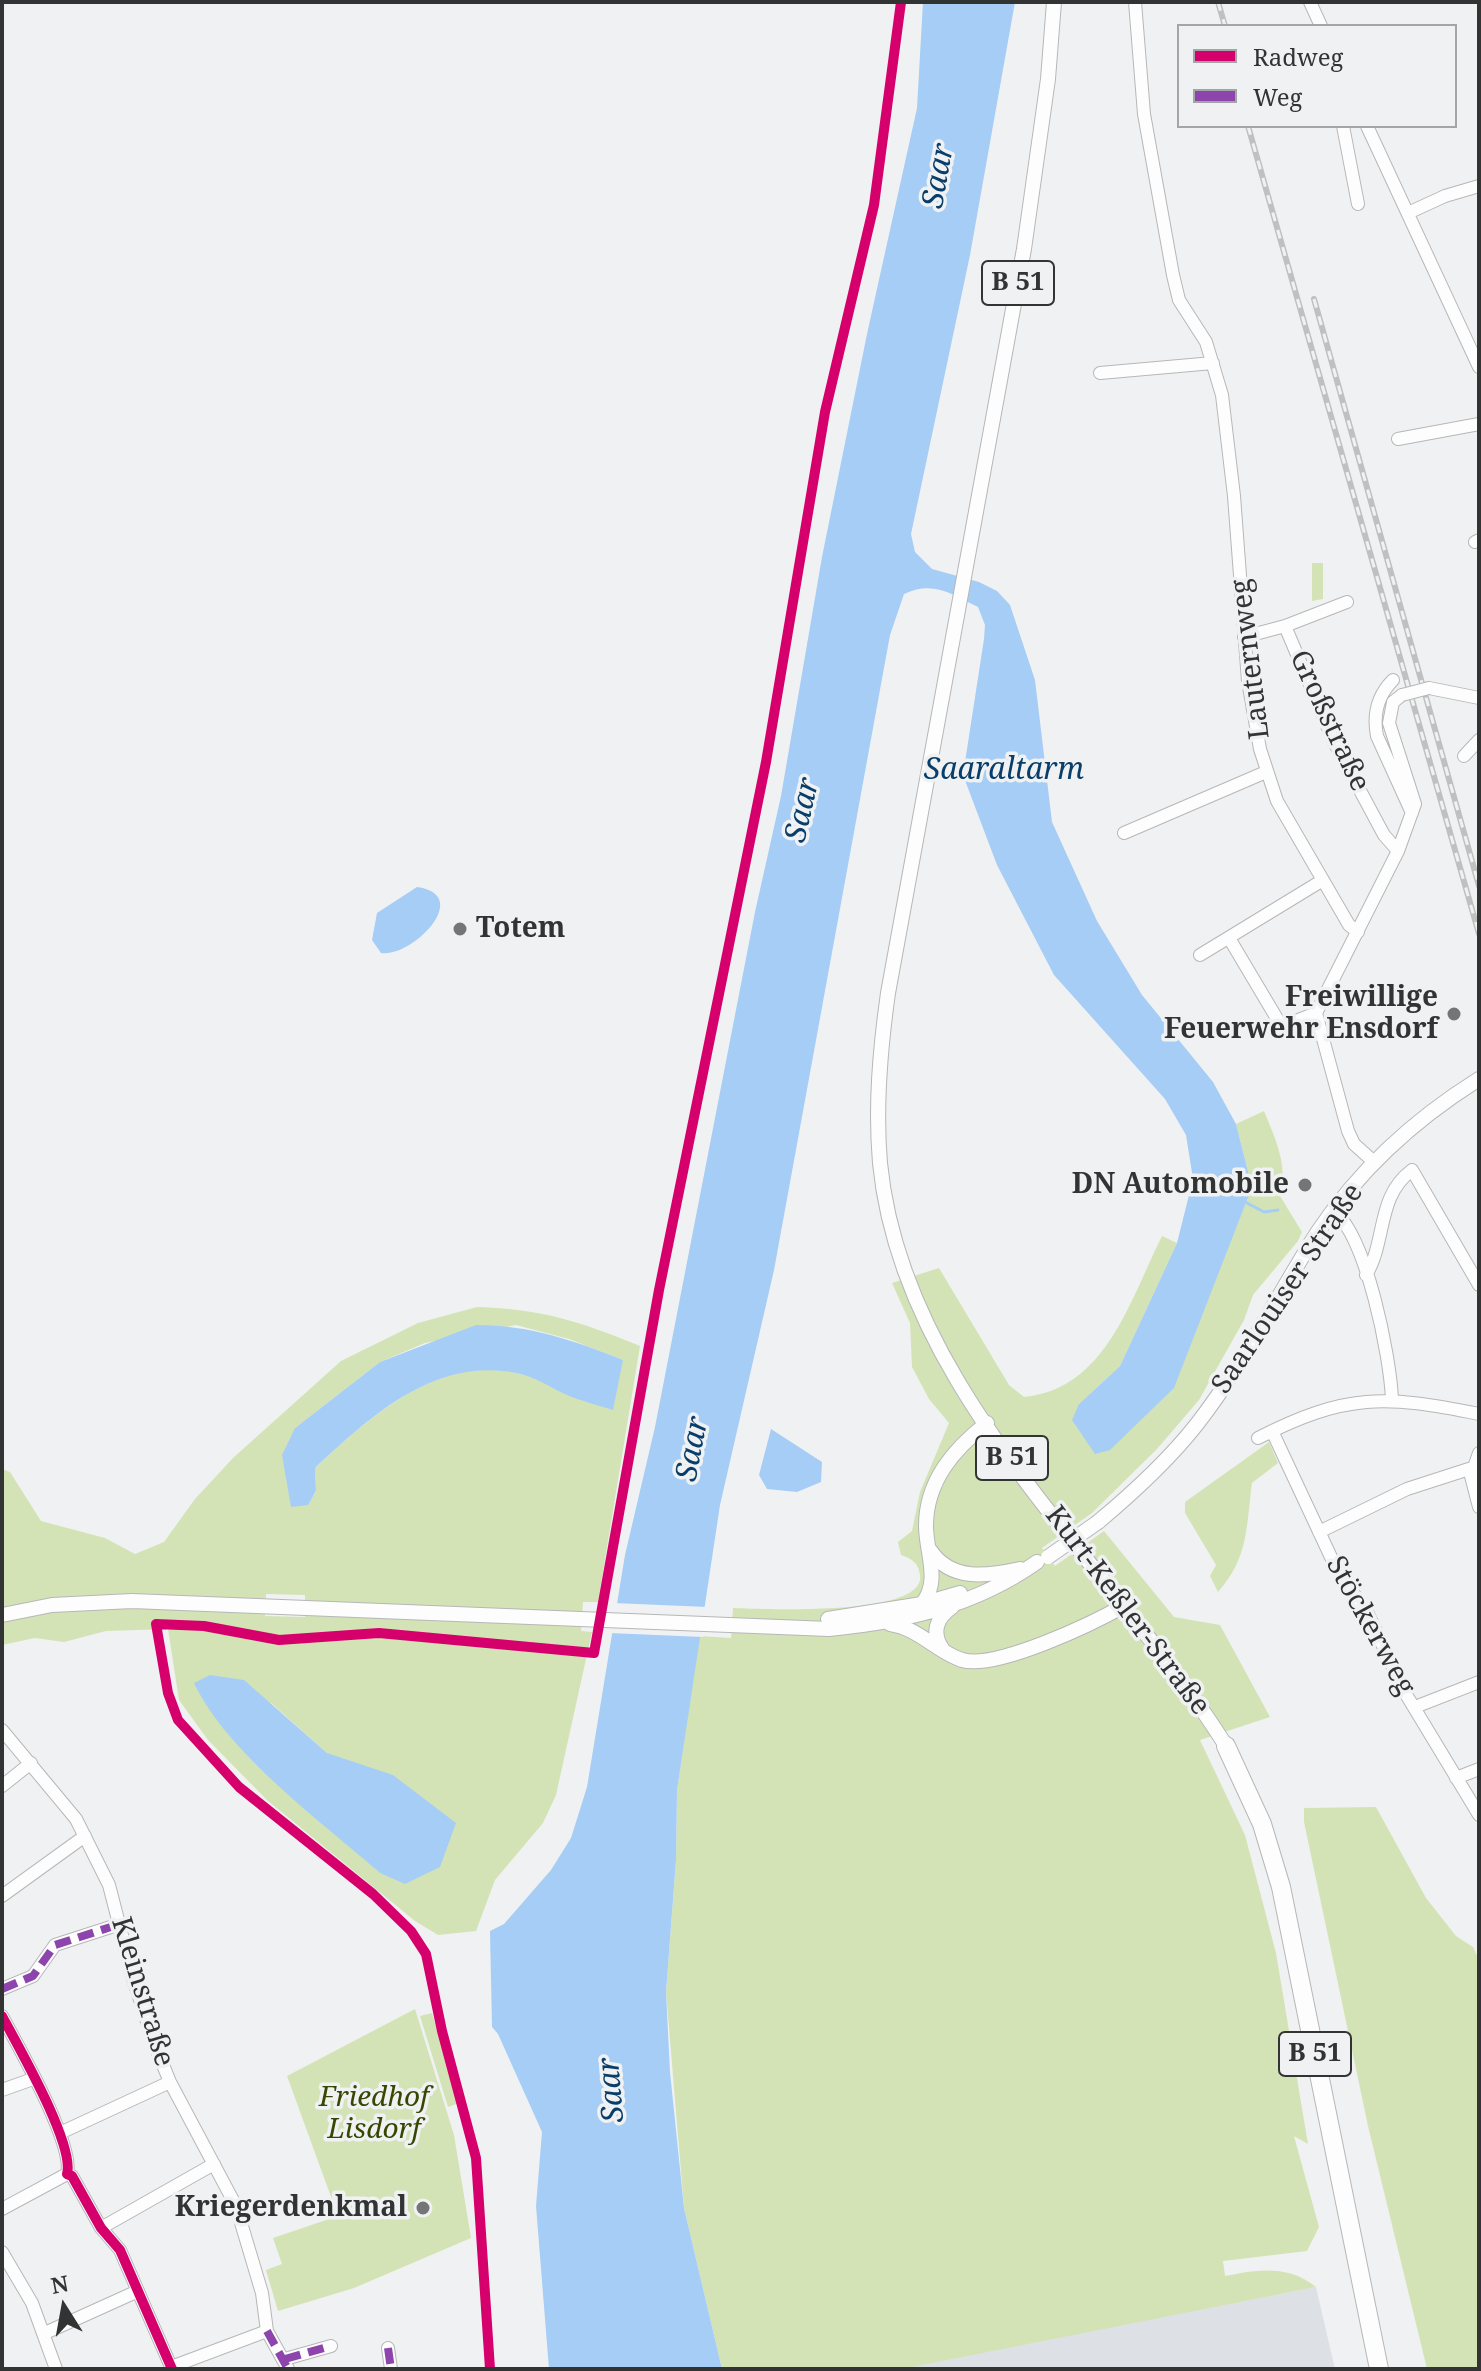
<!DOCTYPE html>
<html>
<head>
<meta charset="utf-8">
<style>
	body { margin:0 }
	#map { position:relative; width:1481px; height:2371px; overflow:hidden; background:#f0f1f2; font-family:"Noto Serif",serif }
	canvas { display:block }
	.frame { position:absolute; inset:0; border:4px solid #323333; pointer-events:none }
	.legend { position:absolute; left:1177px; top:24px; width:280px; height:104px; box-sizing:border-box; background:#eff1f3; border:2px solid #a3a5a6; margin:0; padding:10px 14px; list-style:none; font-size:24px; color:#323333 }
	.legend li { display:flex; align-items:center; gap:16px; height:40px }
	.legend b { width:40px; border:2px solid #a3a5a6 }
	.north { position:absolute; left:24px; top:2267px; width:80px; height:80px; -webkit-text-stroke:6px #eff1f3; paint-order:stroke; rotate:349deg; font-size:22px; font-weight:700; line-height:32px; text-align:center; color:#323333 }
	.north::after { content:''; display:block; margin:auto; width:28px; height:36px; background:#323333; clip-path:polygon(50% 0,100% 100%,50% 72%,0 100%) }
</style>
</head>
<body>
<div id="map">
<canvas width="1481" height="2371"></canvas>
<div class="frame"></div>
<ul class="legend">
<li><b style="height:10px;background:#d6006c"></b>Radweg</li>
<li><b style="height:10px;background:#8e44ad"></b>Weg</li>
</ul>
<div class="north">N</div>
</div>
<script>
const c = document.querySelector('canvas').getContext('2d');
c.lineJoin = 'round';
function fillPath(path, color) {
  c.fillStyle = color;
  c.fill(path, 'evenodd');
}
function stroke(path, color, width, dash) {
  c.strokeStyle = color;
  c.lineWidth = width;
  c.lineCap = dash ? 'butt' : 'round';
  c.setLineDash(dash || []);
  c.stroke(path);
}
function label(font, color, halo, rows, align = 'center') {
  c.font = font + ' "Noto Serif",serif';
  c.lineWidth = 7;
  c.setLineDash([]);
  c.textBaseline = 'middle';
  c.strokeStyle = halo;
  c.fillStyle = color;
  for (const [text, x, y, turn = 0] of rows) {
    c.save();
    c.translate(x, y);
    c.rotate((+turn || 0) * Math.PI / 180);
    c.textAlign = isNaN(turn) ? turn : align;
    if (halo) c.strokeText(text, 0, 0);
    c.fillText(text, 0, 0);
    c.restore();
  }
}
fillPath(new Path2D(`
	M1316,2287L1335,2369L902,2367Z`), '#dde1e6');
fillPath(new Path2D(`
	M1312,563H1323V599L1312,601Z
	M1264,1111C1275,1138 1289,1167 1280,1196L1302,1232L1298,1241L1253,1295L1244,1320L1199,1400L1157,1449L1092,1513L1042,1548L1055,1566L1104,1531L1174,1617L1220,1625L1270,1717L1200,1740L1245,1835L1276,1953L1308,2144L1294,2136L1319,2227L1307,2251L1223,2261L1225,2276C1258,2269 1289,2265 1316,2287L902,2369H722L684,2208L666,1992L676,1860L677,1790L699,1636L731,1638L733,1608C762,1609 927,1617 920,1575C918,1562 912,1559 901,1555L898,1542L912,1531L920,1492L949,1423L929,1399L912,1367L910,1323L892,1283L939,1268L1009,1385L1024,1397C1106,1389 1130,1300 1162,1236L1177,1243L1120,1366L1079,1404L1095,1453L1252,1187L1236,1124Z
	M477,1307C542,1309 579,1321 640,1346L598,1602H583L581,1631L592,1632L556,1795L543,1823L495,1880L476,1931L438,1935L415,1921L268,1801L208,1740L179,1700L168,1629L106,1631L64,1642L35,1638L2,1645V1469L10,1472L41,1521L105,1538L135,1554L164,1542L195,1499L233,1458L341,1361L418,1323ZM516,1325L569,1339L623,1360L566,1394C467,1332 387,1401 315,1468L316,1492L308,1504L295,1428L380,1362L425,1343ZM266,1594L305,1595V1617L265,1616ZM271,1703L327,1753L380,1873L246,1754Z
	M1269,1442L1278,1463L1252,1483C1246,1527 1249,1557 1218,1592L1210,1576L1216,1565L1185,1513V1502Z
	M1376,1807L1426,1898L1456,1936L1473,1947L1479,1960V2369H1427L1368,2126L1304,1822V1808Z
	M415,2009L454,2135L471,2238L354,2288L278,2311L266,2270L282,2264L273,2238L338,2216L287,2076Z
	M432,2013L459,2103L448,2107L420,2016Z`), '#d4e3b6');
fillPath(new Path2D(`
	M923,2H1015L970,255L911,534L915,552L932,569L979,582L997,591L1010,605L1035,680L1052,822L1097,921L1142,995L1213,1082L1236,1124L1252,1187L1174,1388L1110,1450L1095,1454L1072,1420L1079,1404L1120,1366L1177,1243L1193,1179L1186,1135L1165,1099L1054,975L997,865L963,775L984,639L985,625L978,607C952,594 933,580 904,594L890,635L774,1270L720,1505L677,1790L676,1860L666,1992L670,2072L684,2208L722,2369H549L536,2206L542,2132L498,2034L492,2027L490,1931L504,1924L551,1870L571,1838L587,1787L625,1555L655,1427L755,912L781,796L822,557L867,334L917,108Z
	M417,887C474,895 412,958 381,953L372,940L377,913Z
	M476,1325C529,1325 573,1340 623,1360L613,1410C598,1405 581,1401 567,1395C549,1387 536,1377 516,1373C435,1357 371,1416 315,1468L316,1491L308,1505L291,1507L282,1455L295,1428L380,1362Z
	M771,1429L822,1462L821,1482L797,1492L767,1489L759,1475Z
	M210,1675L244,1680L327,1753L393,1775L456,1823L440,1867L405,1884L380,1873C321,1821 228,1754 194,1683Z`), '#a6cdf5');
fillPath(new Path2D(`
	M613,1603L708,1607L703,1637L609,1633Z`), '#f0f1f2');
stroke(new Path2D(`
	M1245,1202L1264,1212L1278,1210`), '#a6cdf5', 3);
const minor = new Path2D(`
	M1135,2L1144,114L1173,275L1179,300L1206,342L1222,395L1234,496L1248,681L1260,749L1277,801L1349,925L1358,932
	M1310,2L1321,26
	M1343,126L1358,204
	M1367,126L1479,367
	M1408,213L1445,196L1479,186
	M1100,373L1213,363
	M1398,439L1479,424
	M1475,542L1479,540
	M1285,626L1334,742L1384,835L1398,851
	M1244,637L1285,626L1347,602
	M1393,680C1377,696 1373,715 1377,736L1412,813
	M1429,688L1479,698
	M1464,756L1479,740
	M1124,833L1266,772
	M1229,938L1279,1022L1288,1024L1316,1013
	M1200,955L1323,880
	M1374,1162L1354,1144L1348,1131L1316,1013L1398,851L1415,804L1389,723L1393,702L1402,695
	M1334,1211C1367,1238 1390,1356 1392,1399
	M1366,1275C1387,1240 1376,1197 1412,1170L1479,1285
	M1272,1431L1337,1570L1368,1614L1404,1691L1479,1815
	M1258,1438C1346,1393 1385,1395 1479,1414
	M1479,1453L1471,1476L1479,1507
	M1319,1532L1407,1489L1472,1468
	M1415,1707L1479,1682
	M2,1730L76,1819L109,1885L133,1978L154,2043L170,2082L236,2206L262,2293L267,2331L288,2369
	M1456,1778L1479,1769
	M2,1786L31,1763
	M2,1896L85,1836
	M2,1989L33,1976L55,1945L120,1924
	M2,2016C18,2046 75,2145 67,2174
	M2,2090L33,2079
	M60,2133L170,2082
	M67,2174L72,2176L101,2228L120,2250L172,2369
	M2,2209L67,2174
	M101,2228L214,2164
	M2,2252L32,2303L56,2369
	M45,2333L138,2291
	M388,2348L391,2369
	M285,2359L331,2346
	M171,2367L267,2331`);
const major = new Path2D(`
	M1054,2L1048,79L1024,249L888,993C880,1050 875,1106 880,1163C902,1391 1110,1561 1226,1746
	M1098,1522C1134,1492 1168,1461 1197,1424C1243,1365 1277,1296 1317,1233C1359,1170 1415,1119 1479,1079
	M930,1550C951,1582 988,1576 1020,1569
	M922,1604C941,1581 926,1553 926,1526C926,1481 954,1449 987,1423
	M2,1615L52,1605L132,1601L829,1629C904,1622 975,1606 1037,1562
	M828,1619L922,1604L960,1593
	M890,1624C919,1628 935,1651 962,1660C996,1670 1094,1623 1125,1605
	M943,1650C931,1633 936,1618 952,1607`);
const highway = new Path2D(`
	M1226,1746L1262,1824L1281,1887L1379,2369`);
stroke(minor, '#b6b7b8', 14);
stroke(major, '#b6b7b8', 16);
stroke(highway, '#b6b7b8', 20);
stroke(minor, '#fdfdfd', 12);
stroke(major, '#fdfdfd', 14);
stroke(highway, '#fdfdfd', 18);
const rail = new Path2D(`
	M1218,2L1225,26
	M1248,126L1479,934
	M1314,299L1479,886`);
stroke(rail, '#bfc0c0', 6);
stroke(rail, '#eff1f3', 3, [9]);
const minorBridge = new Path2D(`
	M1402,695L1429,688`);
const majorBridge = new Path2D(`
	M1048,1557L1098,1522`);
stroke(minorBridge, '#b6b7b8', 14, []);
stroke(majorBridge, '#b6b7b8', 16, []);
stroke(minorBridge, '#fdfdfd', 12);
stroke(majorBridge, '#fdfdfd', 14);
stroke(new Path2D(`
	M2,1989L33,1976L55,1945L120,1924
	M267,2331L288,2369
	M388,2348L391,2369
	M285,2359L331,2346`), '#8e44ad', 8, [16, 8]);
stroke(new Path2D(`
	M2,2016C18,2046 75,2145 67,2174
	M67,2174L72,2176L101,2228L120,2250L172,2369
	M490,2369L476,2158L442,2031L426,1954L411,1931L373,1894L239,1787L178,1720L168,1693L156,1624L204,1626L279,1640L379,1633L594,1653L659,1290L766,762L825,412L874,205L901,2`), '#d6006c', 10);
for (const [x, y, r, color] of [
	[460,929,8,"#747676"],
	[1454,1014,8,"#747676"],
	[1305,1185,8,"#747676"],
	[423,2208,8,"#747676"]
]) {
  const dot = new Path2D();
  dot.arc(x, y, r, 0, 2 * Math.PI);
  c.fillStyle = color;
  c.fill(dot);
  stroke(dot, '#eff1f3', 3);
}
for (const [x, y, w] of [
	[1018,283,72],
	[1012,1458,72],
	[1315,2054,72]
]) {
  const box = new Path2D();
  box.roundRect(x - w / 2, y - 22, w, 44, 6);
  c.fillStyle = '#eff1f3';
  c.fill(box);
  stroke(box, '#323333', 2);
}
label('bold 26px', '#323333', null, [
	["B 51",1018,283],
	["B 51",1012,1458],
	["B 51",1315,2054]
]);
label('28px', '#323333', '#eff1f3', [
	["Lauternweg",1251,659,-97],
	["Großstraße",1329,721,65],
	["Saarlouiser Straße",1288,1289,-56],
	["Kurt-Keßler-Straße",1127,1611,53],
	["Stöckerweg",1370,1626,61],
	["Kleinstraße",142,1992,73]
]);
label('bold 28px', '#323333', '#eff1f3', [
	["Totem",476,929,"left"],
	["Freiwillige",1438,998],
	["Feuerwehr Ensdorf",1438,1030],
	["DN Automobile",1289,1185],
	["Kriegerdenkmal",407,2208]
], 'right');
label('italic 28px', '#374700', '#eff1f3', [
	["Friedhof",374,2098],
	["Lisdorf",374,2130]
]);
label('italic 30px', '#093e6a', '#eff1f3', [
	["Saar",939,176,-80],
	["Saaraltarm",1004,770],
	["Saar",803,810,-77],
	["Saar",693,1449,-79],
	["Saar",612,2090,-95]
]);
</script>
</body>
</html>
